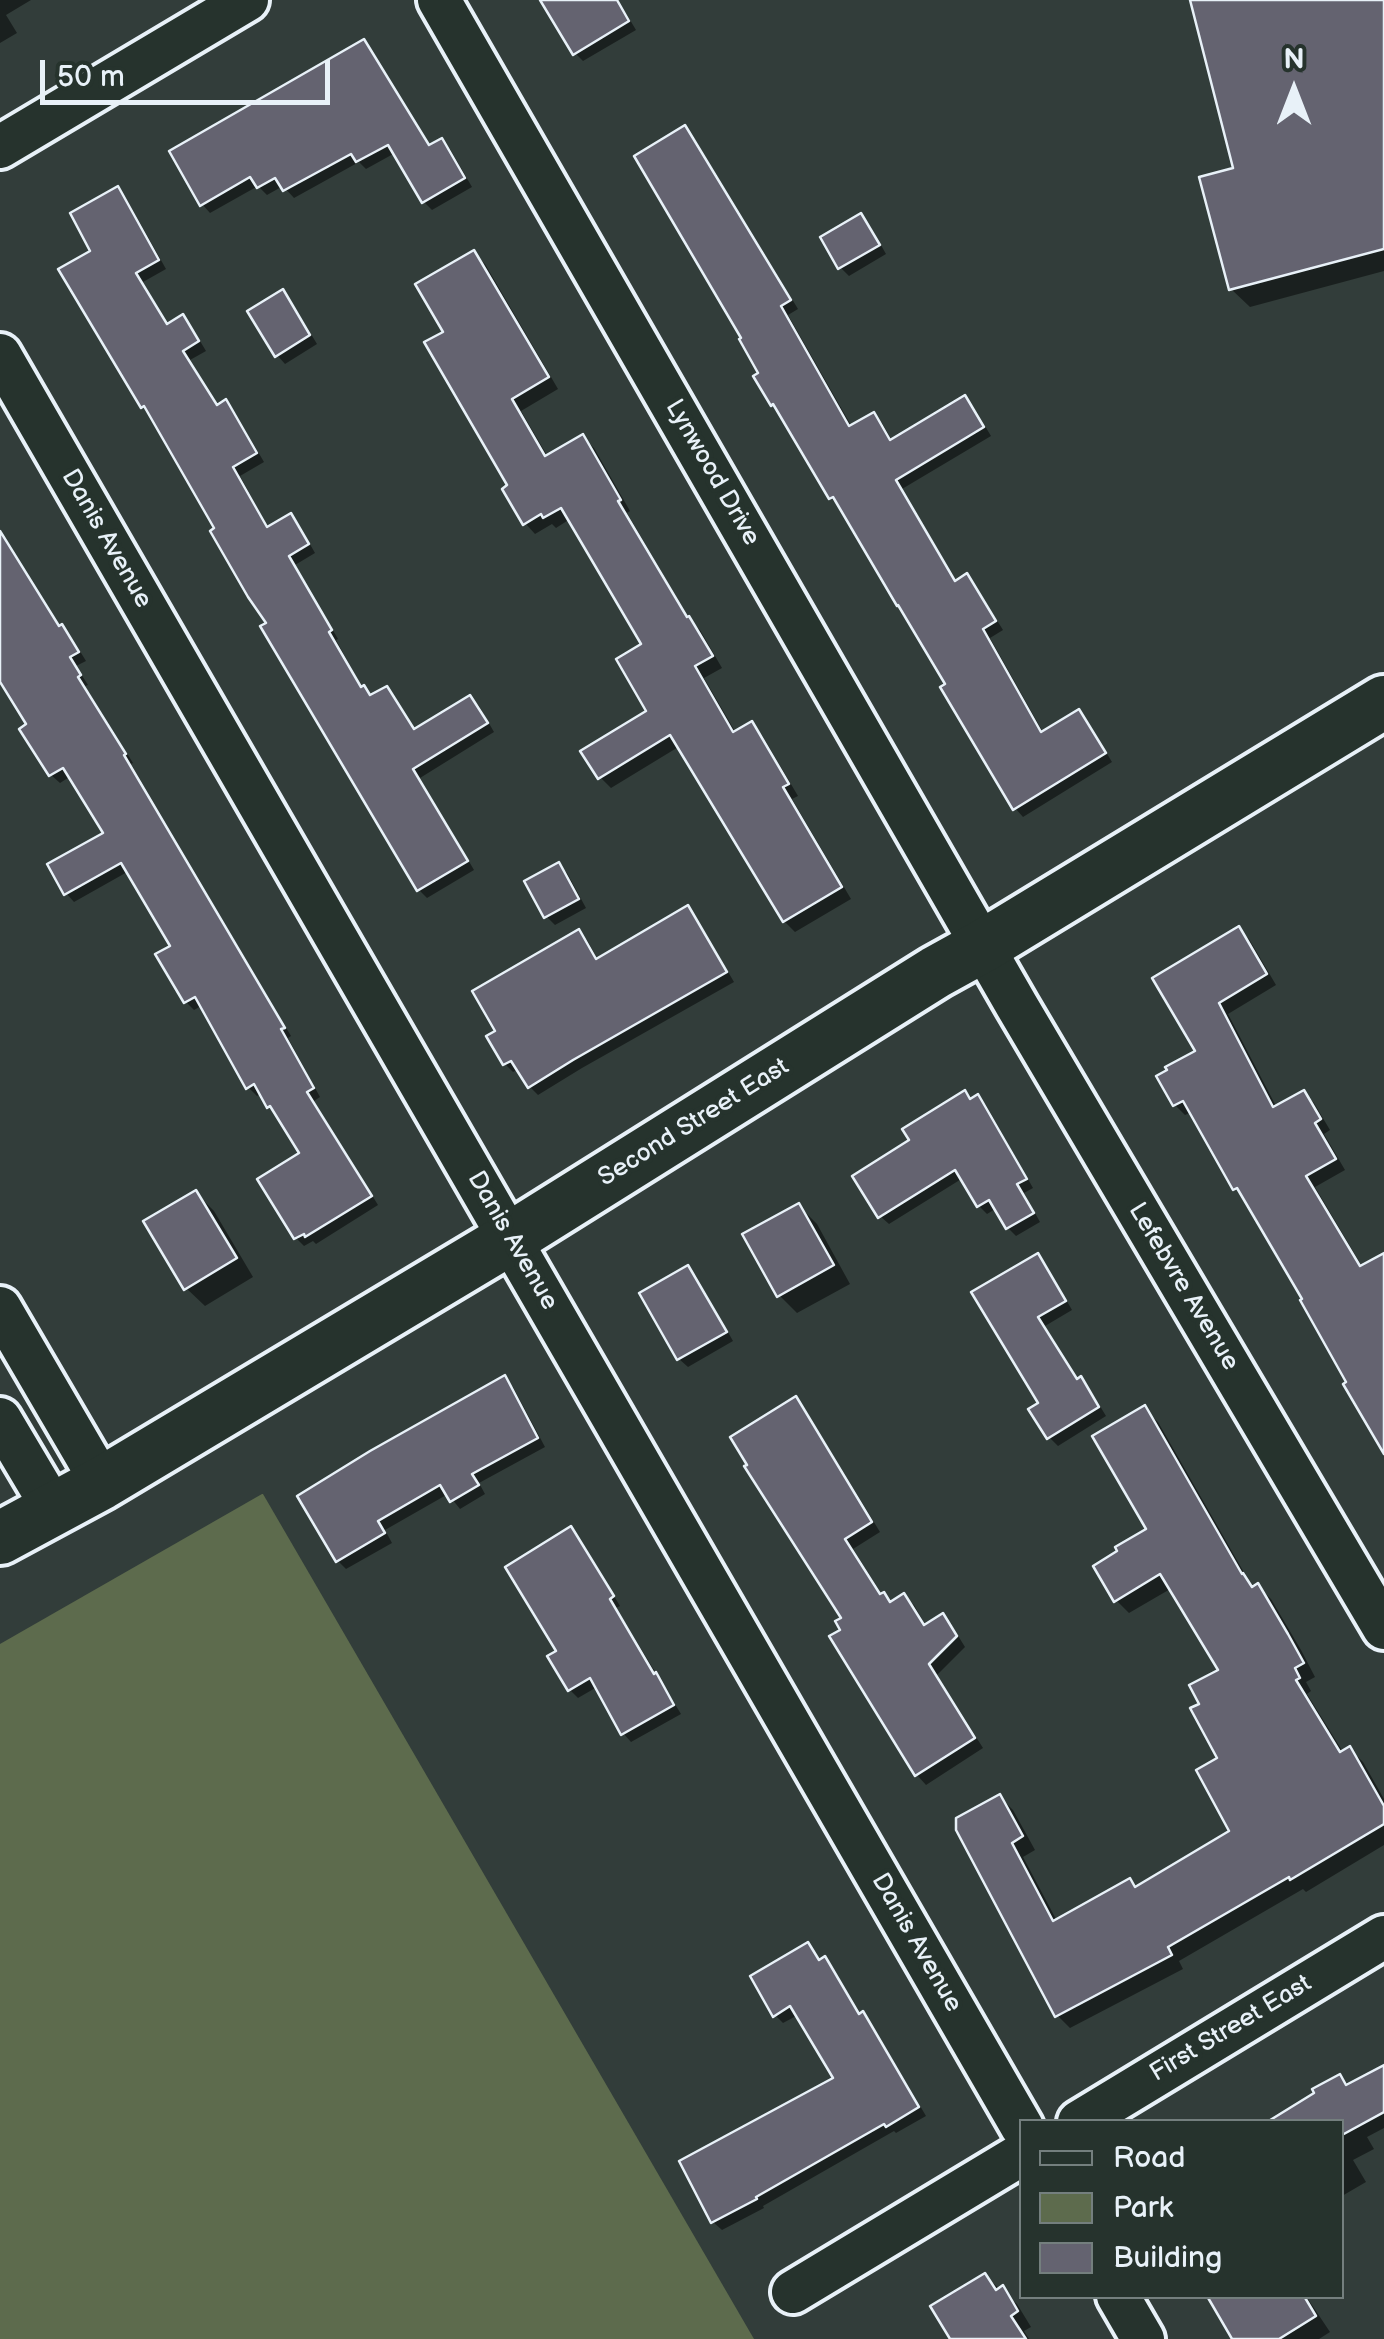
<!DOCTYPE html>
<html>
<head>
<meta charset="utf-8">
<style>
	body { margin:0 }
	#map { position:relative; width:1384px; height:2339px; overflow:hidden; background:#323d3a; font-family:"Balsamiq Sans",sans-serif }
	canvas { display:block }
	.legend { position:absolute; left:1019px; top:2119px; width:325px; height:180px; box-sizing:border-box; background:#26332d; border:2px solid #747f7e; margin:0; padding:12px 18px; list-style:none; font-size:30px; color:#e8f1f8 }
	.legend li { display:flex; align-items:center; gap:20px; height:50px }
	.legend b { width:50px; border:2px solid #747f7e }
	.north { position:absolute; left:1244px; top:40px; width:100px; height:100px; -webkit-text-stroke:8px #26332d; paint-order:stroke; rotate:0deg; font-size:28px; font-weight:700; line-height:40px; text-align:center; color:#e8f1f8 }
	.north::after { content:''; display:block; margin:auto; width:35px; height:45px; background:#e8f1f8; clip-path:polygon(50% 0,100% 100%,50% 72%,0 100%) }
	.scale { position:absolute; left:40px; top:60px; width:290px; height:45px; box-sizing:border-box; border:5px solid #e8f1f8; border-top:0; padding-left:12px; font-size:30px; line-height:35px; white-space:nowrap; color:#e8f1f8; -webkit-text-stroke:8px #26332d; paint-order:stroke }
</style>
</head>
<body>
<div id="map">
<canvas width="1384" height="2339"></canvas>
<ul class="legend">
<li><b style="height:12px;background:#26332d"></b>Road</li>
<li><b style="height:28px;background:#5d6b4d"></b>Park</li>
<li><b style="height:28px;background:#646370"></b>Building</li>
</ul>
<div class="north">N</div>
<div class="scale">50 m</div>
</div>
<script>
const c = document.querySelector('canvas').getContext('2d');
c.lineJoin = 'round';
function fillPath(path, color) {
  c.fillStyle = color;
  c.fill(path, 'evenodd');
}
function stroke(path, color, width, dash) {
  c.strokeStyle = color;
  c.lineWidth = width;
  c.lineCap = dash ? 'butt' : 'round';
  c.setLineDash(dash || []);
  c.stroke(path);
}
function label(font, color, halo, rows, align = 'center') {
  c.font = font + ' "Balsamiq Sans",sans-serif';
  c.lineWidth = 9;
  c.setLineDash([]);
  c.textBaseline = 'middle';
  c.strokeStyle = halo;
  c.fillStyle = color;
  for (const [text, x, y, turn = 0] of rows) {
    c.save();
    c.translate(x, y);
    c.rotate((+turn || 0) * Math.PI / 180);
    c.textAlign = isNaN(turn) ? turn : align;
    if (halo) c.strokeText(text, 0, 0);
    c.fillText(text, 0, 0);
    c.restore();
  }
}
fillPath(new Path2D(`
	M262,1494H263L754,2339H0V1644Z`), '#5d6b4d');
fillPath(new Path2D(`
	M0,0H31L6,15L17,33L0,43Z
	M544,0H618L636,30L583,61L575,53Z
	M1192,0H1384V271L1250,307L1231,289L1236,170Z
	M363,42L372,51L431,147L441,141L450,149L472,187L432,210L424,202L395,153L366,169L359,162L294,198L283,186L267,195L258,186L210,213L202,204Z
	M685,128L693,136L798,309L788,315L852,427L873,415L882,423L893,442L965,398L973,406L991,436L902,489L957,582L967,576L975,585L1003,630L990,638L1044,734L1078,713L1087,721L1112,762L1023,817L1015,808L948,685L839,506L831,498L782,413L773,404Z
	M118,190L126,198L166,269L143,282L169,326L182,318L191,326L206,351L190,360L218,406L225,402L234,411L264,462L240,476L269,529L290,516L299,525L315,553L295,565L338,639L336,640L362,687L372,697L386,689L395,697L416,731L470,698L479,706L494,732L420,778L474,870L427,898L419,890L218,529L151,414L143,406L93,252Z
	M861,216L869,224L886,254L849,276L840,267Z
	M474,253L485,264L558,389L521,411L548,457L583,437L594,448L630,511L627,513L690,620L700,630L722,668L704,678L736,733L751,724L762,735L798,796L792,799L851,899L795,932L784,921L680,746L611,788L600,777L650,712L644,645L570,519L556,528L552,524L535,534L525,523L446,333Z
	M282,293L291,301L317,344L285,364L277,355Z
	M0,538L12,558L30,578L61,628L70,635L86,661L76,666L88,685L85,686L133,763L131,764L291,1036L288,1038L320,1097L314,1101L378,1205L316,1244L313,1241L304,1246L296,1238L302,1154L262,1093L257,1096L248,1087L203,1005L194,1010L186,1002L173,946L129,871L74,902L66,893L107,834L71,776L60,783L51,775L23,730L30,725L0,677Z
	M559,865L567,873L586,908L555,925L546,916Z
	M687,908L696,917L734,982L582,1068L538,1095L530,1087L519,1069L513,1072L505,1064L578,932L587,940L598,960Z
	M1238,929L1249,939L1276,985L1228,1014L1277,1108L1304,1093L1314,1103L1330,1130L1324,1134L1345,1170L1315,1187L1363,1268L1384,1261V1449L1246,1199L1235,1188L1192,1112L1185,1115L1175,1105L1199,1052Z
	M965,1093L972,1100L978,1097L986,1105L1033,1188L1024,1193L1040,1222L1016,1236L1008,1228L997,1208L987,1214L979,1206L963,1178L889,1224L880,1216Z
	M196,1193L214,1211L253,1277L205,1306L186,1288Z
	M799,1206L817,1224L850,1284L797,1313L779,1295Z
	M1037,1256L1046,1265L1072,1310L1045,1326L1079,1381L1081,1380L1089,1388L1106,1416L1058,1446L1049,1437L1041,1404L975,1293Z
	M688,1268L696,1276L733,1341L688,1367L679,1359L642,1294Z
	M504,1378L513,1387L545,1447L479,1483L485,1494L460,1509L448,1494L385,1530L392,1543L346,1569L338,1561L301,1497Z
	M795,1399L805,1409L880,1532L853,1549L883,1596L892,1603L904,1596L914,1605L926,1626L942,1616L952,1626L965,1647L937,1675L983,1748L926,1785L917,1775L843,1631L844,1619Z
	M1144,1409L1158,1422L1250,1583L1255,1588L1258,1586L1271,1599L1301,1650L1315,1677L1306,1682L1311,1691L1307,1694L1343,1752L1350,1749L1363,1762L1384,1799V1845L1306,1892L1303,1889L1179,1961L1183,1969L1070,2028L1057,2015L1000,1797L1013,1810L1035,1850L1023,1857L1057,1921L1137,1889L1233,1832L1220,1759L1202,1705L1222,1671L1172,1588L1129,1613L1116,1600L1149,1530Z
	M571,1530L579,1538L620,1606L616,1608L681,1714L631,1742L623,1733L597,1687L578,1698L570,1690L560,1652Z
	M808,1945L821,1962L825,1959L833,1968L861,2016L863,2015L871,2023L926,2116L896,2133L894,2131L763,2206L764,2208L722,2230L713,2222L837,2079L798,2015L783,2023L775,2015Z
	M1384,2067V2128L1367,2137L1374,2149L1353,2160L1366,2182L1342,2196L1340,2077L1349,2087Z
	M985,2276L1017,2304L1031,2327L1024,2331L1029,2339H953Z
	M1210,2296H1306L1330,2332L1319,2339H1235Z`), '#0007');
const building = new Path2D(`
	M540,0H617L629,21L573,55Z
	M1190,0H1384V249L1229,290L1199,177L1233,168Z
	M364,39L429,145L442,138L465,178L422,203L388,145L356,162L351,154L283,191L275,178L257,188L250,177L200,206L169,151Z
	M685,125L791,300L781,306L849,426L874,412L890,440L965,395L984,427L896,480L955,581L967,573L996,621L983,629L1041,732L1079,709L1106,753L1013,810L940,687L945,684L898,605L897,606L833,497L829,499L773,404L771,406L753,376L758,373L739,339L741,338L634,156Z
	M118,186L159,260L136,273L167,324L183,314L199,341L183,351L217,405L226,399L257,453L233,467L267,527L291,513L309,544L289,556L332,630L329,632L361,687L364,685L370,695L387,686L414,729L470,695L488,723L413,769L468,861L417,891L260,626L266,623L248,597L210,531L214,528L144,406L141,408L58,269L90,251L70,213Z
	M861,213L880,245L838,269L820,237Z
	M474,250L549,377L512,399L545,456L583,434L621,500L618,501L687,617L689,616L713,656L695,666L733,732L752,721L789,784L783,787L842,887L783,922L670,735L598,779L580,751L646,711L616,659L641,644L561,508L543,518L541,514L523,525L502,489L507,485L424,342L443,332L415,284Z
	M283,289L310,335L275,357L247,311Z
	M0,531L59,626L62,624L79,652L70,657L81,675L78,677L126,754L124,755L285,1028L281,1029L314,1088L307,1092L372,1196L305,1237L304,1234L294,1239L257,1179L299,1153L270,1106L267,1108L254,1084L246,1089L195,997L184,1003L155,954L170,946L121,863L64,895L47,864L103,833L63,768L49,776L19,729L26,724L0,682Z
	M559,862L579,899L544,918L524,881Z
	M688,905L727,972L573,1060L528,1088L511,1061L503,1065L486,1036L495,1031L472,991L579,929L596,959Z
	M1239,926L1267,974L1219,1003L1273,1107L1304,1090L1321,1119L1315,1123L1336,1159L1306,1176L1360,1266L1384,1253V1454L1343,1384L1346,1382L1300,1300L1302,1299L1237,1188L1233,1190L1183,1101L1173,1106L1156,1076L1167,1070L1165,1067L1195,1051L1152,978Z
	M965,1090L970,1099L978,1094L1027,1179L1017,1184L1034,1213L1006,1229L989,1200L977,1207L955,1170L878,1218L852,1176L909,1140L902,1129Z
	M196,1190L237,1258L184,1290L143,1221Z
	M799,1203L834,1265L777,1297L742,1234Z
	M1038,1253L1066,1301L1038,1317L1077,1379L1081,1376L1099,1407L1047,1439L1028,1409L1038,1403L971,1292Z
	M688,1265L727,1332L677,1360L639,1293Z
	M505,1375L538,1438L472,1474L479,1485L450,1502L440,1485L378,1521L385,1533L336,1562L297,1496L370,1451Z
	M796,1396L872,1522L845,1539L880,1594L884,1592L890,1602L904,1593L924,1625L943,1613L957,1636L929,1664L975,1738L915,1776L829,1636L840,1630L835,1621L841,1618L744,1466L747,1465L730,1437Z
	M1145,1405L1242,1574L1243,1573L1252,1587L1258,1583L1288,1634L1304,1663L1295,1668L1300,1678L1296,1680L1340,1752L1350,1746L1384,1806V1824L1290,1880L1289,1877L1168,1947L1172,1955L1055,2017L956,1830V1818L1000,1794L1023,1836L1012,1843L1053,1921L1130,1878L1135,1887L1229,1831L1196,1770L1217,1758L1190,1708L1199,1704L1189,1685L1218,1670L1160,1574L1114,1602L1093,1566L1117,1551L1115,1547L1146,1529L1092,1436Z
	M571,1526L614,1596L610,1599L654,1674L656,1672L674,1705L621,1735L590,1678L568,1691L547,1656L556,1651L505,1567Z
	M808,1942L819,1960L825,1956L859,2014L863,2011L919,2107L886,2127L884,2124L756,2197L757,2199L711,2223L679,2161L833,2078L790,2006L773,2017L750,1976Z
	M1384,2065V2112L1342,2135V2122H1267L1314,2093L1312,2089L1340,2074L1346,2085Z
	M985,2273L996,2290L1003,2285L1018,2311L1011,2316L1026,2339H950L930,2306Z
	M1207,2296H1304L1316,2316L1279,2339H1232Z`);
fillPath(building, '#646370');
stroke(building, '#e8f1f8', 2.5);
const minor = new Path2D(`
	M439,0L1017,1006L1384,1628
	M0,147L247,0
	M0,355L1022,2127
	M0,1308L102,1483
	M0,1419L54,1510
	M1079,2122L1384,1937
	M793,2292L1022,2154
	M1118,2296L1143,2339`);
const major = new Path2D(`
	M0,1538L102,1483L511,1238L936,972L983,946L1384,702`);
stroke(minor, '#e8f1f8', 50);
stroke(major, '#e8f1f8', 60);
stroke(minor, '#26332d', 42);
stroke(major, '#26332d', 52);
label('25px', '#e8f1f8', '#26332d', [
	["Lynwood Drive",712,473,60],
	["Danis Avenue",106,539,60],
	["Second Street East",694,1123,-32],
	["Danis Avenue",512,1241,60],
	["Lefebvre Avenue",1183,1287,59],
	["Danis Avenue",916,1943,60],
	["First Street East",1231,2029,-31]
]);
</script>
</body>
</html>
